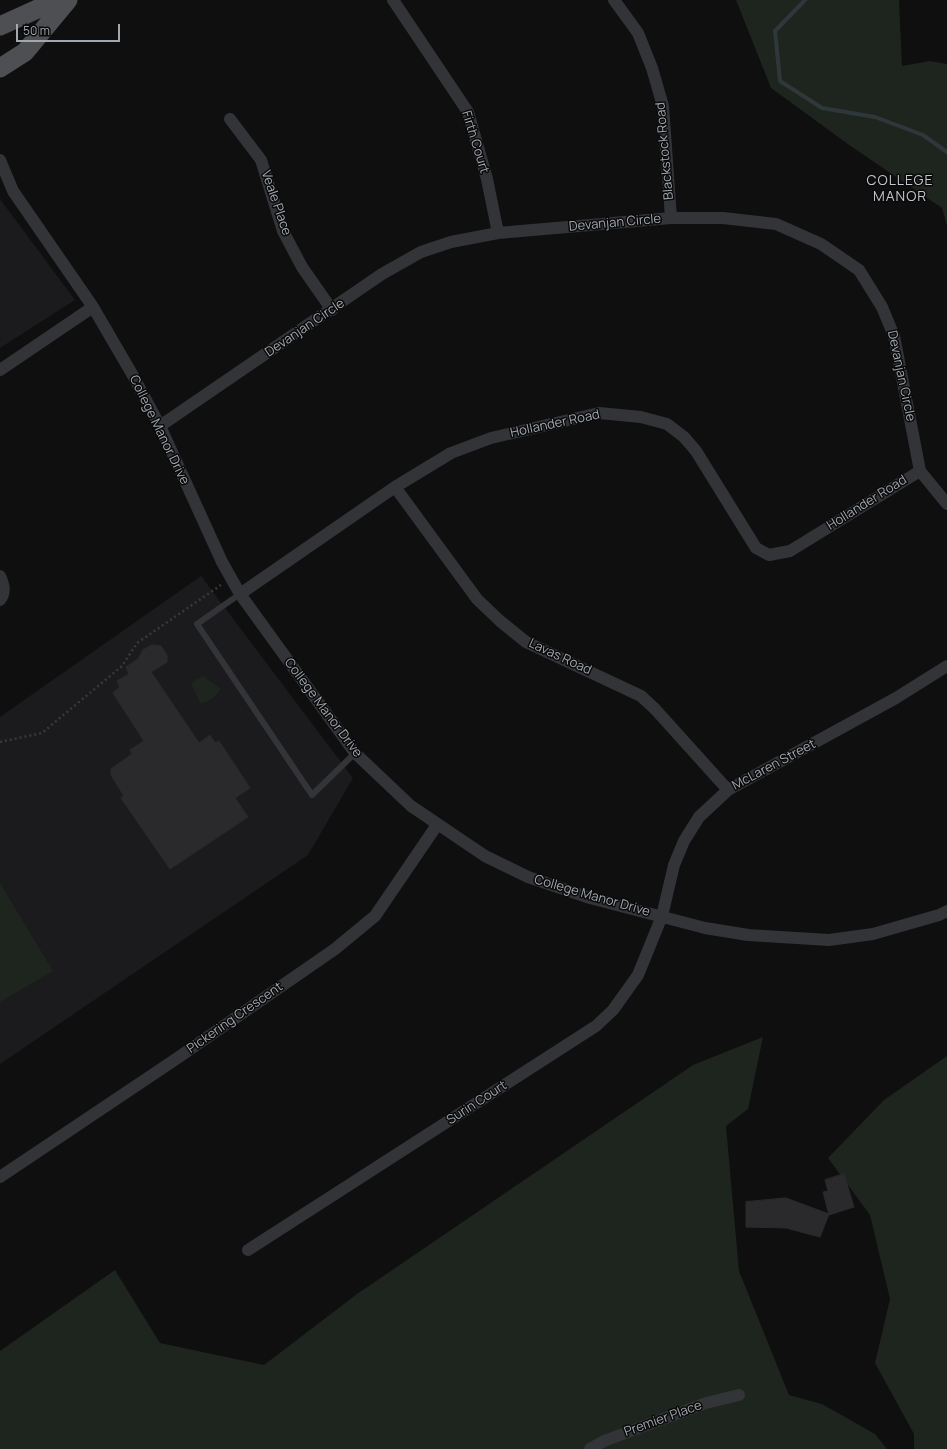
<!DOCTYPE html>
<html>
<head>
<meta charset="utf-8">
<style>
	body { margin:0 }
	#map { position:relative; width:947px; height:1449px; overflow:hidden; background:#0f0f10; font-family:Manrope,sans-serif }
	canvas { display:block }
	.scale { position:absolute; left:16px; top:24px; width:104px; height:18px; box-sizing:border-box; border:2px solid #a2a8af; border-top:0; padding-left:5px; font-size:12px; line-height:14px; white-space:nowrap; color:#a2a8af; -webkit-text-stroke:3px #0a0a0b; paint-order:stroke }
</style>
</head>
<body>
<div id="map">
<canvas width="947" height="1449"></canvas>
<div class="scale">50 m</div>
</div>
<script>
const c = document.querySelector('canvas').getContext('2d');
c.lineJoin = 'round';
function fillPath(path, color) {
  c.fillStyle = color;
  c.fill(path, 'evenodd');
}
function stroke(path, color, width, dash) {
  c.strokeStyle = color;
  c.lineWidth = width;
  c.lineCap = dash ? 'butt' : 'round';
  c.setLineDash(dash || []);
  c.stroke(path);
}
function label(font, color, halo, rows, align = 'center') {
  c.font = font + ' Manrope,sans-serif';
  c.lineWidth = 3;
  c.setLineDash([]);
  c.textBaseline = 'middle';
  c.strokeStyle = halo;
  c.fillStyle = color;
  for (const [text, x, y, turn = 0] of rows) {
    c.save();
    c.translate(x, y);
    c.rotate((+turn || 0) * Math.PI / 180);
    c.textAlign = isNaN(turn) ? turn : align;
    if (halo) c.strokeText(text, 0, 0);
    c.fillText(text, 0, 0);
    c.restore();
  }
}
fillPath(new Path2D(`
	M0,199L75,300L0,348Z
	M201,576L353,778L308,855L0,1064V717Z`), '#1b1b1d');
fillPath(new Path2D(`
	M736,0H899L902,66L930,61L947,64V226L942,208L852,147L771,88Z
	M203,676L221,689C217,696 207,704 200,703L191,683Z
	M0,883L53,971L0,1002Z
	M763,1037L748,1109L726,1126L739,1271L789,1395L822,1404L875,1434L887,1449H0V1351L115,1270L160,1343L264,1365L357,1294L693,1065Z
	M947,1056V1449H914V1434L875,1363L890,1299L870,1215L828,1158L884,1100Z`), '#1e241e');
stroke(new Path2D(`
	M805,0L775,31L780,81L822,108L875,117L923,135L947,152`), '#2e383b', 4);
const building = new Path2D(`
	M152,645L161,646L167,655V662L151,672L199,743L210,735L215,743L219,741L250,788L235,798L248,817L170,869L121,798L124,796L111,775V769L132,754L130,750L144,741L113,693L120,687L117,681L129,674L126,667L138,659L143,650Z
	M844,1174L854,1207L829,1215L823,1192L828,1191L825,1180Z
	M786,1198L829,1214L820,1237L786,1228L746,1227V1202Z`);
fillPath(building, '#2a2a2c');
stroke(building, '#292a2c', 1);
stroke(new Path2D(`
	M0,742L42,733L122,666L137,643L221,585`), '#37393b', 2.5, [2, 3]);
stroke(new Path2D(`
	M240,594L197,624L312,795L355,753`), '#323437', 6);
stroke(new Path2D(`
	M393,0L468,112L487,179L498,233
	M614,0L638,33L652,68L663,106L671,218
	M230,119L261,160L283,231L302,267L332,310
	M0,160L13,191L93,307L132,374L160,426L222,562L240,594L355,753L411,806L485,856L528,877L590,898L705,928L748,935L829,940L873,934L939,915L947,911
	M0,370L93,307
	M160,426L382,274L421,252L451,242L498,233L671,218H723L776,224L821,244L859,270L882,307L894,336L920,471L947,504
	M395,487L477,599L500,621L526,642L641,696L655,709L728,790
	M0,576C4,585 6,592 0,600
	M240,594L395,487L451,453L491,438L599,413L641,417L667,424L684,437L696,451L756,548L769,555L790,551L920,471
	M0,1177L176,1059L335,949L375,916L437,825
	M248,1250L596,1026L613,1010L638,975L662,916L674,865L684,841L699,817L728,790L896,698L947,666
	M590,1449L604,1441L706,1403L739,1395`), '#323437', 12);
stroke(new Path2D(`
	M0,26L57,0
	M0,68L25,52L68,0`), '#4d4f53', 19);
label('13px', '#a2a8af', '#0a0a0b', [
	["Firth Court",475,142,73],
	["Blackstock Road",665,151,-95],
	["Veale Place",276,203,71],
	["Devanjan Circle",615,223,-5],
	["Devanjan Circle",305,328,-34],
	["Devanjan Circle",901,376,78],
	["Hollander Road",555,424,-12],
	["College Manor Drive",159,430,64],
	["Hollander Road",867,503,-32],
	["Lavas Road",560,657,25],
	["College Manor Drive",323,708,53],
	["McLaren Street",774,765,-28],
	["College Manor Drive",592,896,16],
	["Pickering Crescent",235,1018,-35],
	["Surin Court",477,1103,-33],
	["Premier Place",663,1419,-20]
]);
c.letterSpacing = '1px';
label('14px', '#c2c6cc', '#0a0a0b', [
	["COLLEGE",900,181],
	["MANOR",900,197]
]);
c.letterSpacing = '0px';
</script>
</body>
</html>
